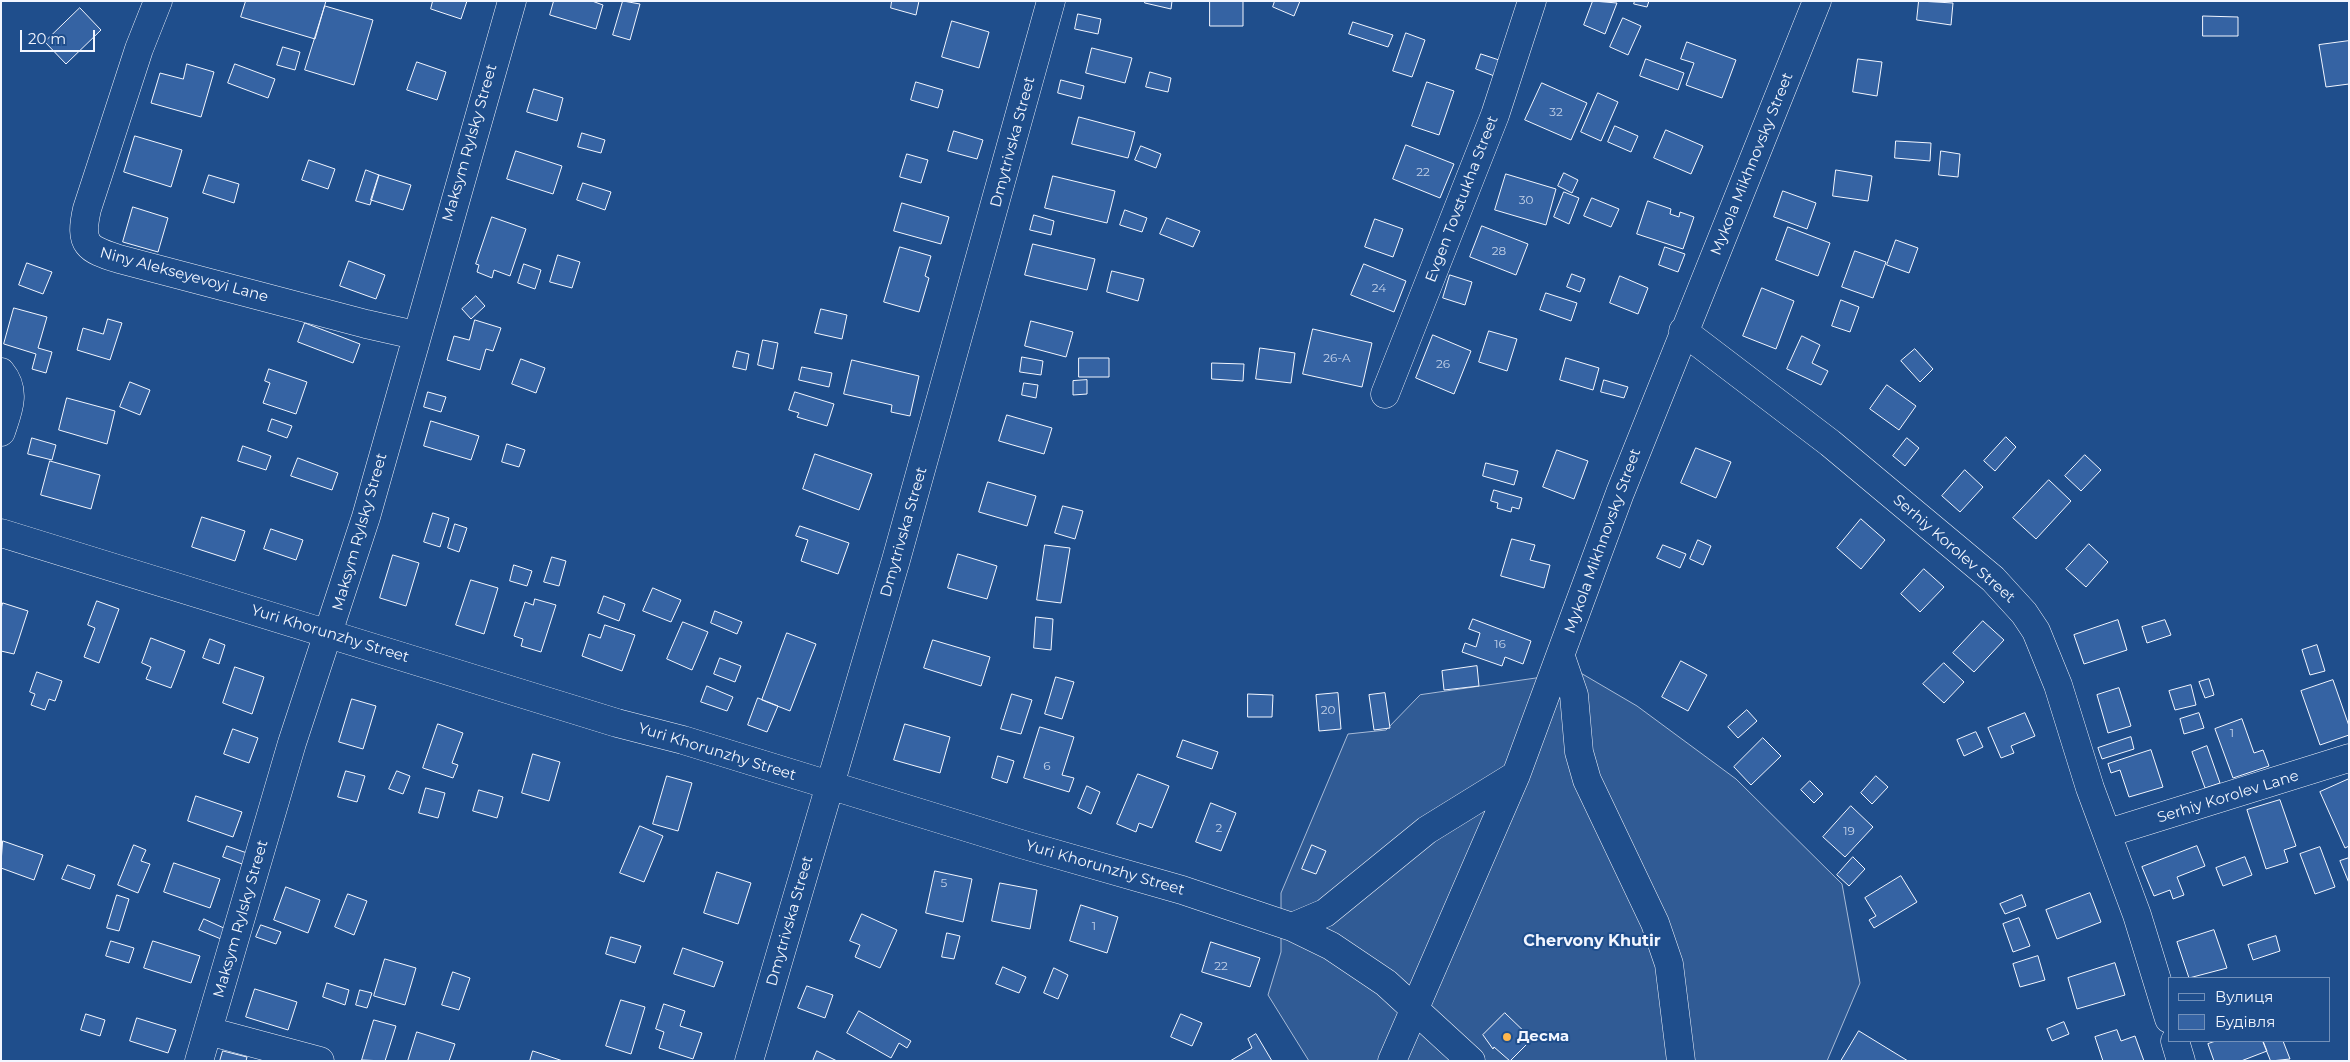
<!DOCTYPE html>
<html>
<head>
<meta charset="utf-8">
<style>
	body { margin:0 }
	#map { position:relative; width:2350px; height:1062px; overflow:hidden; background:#1f4e8c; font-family:Montserrat,sans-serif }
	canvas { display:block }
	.frame { position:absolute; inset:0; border:2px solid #f2f6ff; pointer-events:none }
	.legend { position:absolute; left:2168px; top:977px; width:162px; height:65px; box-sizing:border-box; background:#1f4e8c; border:1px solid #7391ba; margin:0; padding:6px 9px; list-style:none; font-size:15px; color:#f2f6ff }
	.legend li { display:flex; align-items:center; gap:10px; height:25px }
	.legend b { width:25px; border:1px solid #7391ba }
	.scale { position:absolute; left:20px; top:30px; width:75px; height:22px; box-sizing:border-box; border:2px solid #f2f6ff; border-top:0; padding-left:6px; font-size:15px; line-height:18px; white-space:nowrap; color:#f2f6ff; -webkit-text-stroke:4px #1f4e8c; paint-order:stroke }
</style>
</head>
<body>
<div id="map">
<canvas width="2350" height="1062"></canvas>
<div class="frame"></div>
<ul class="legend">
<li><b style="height:6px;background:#1f4e8c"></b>Вулиця</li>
<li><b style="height:14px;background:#3563a3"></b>Будівля</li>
</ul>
<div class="scale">20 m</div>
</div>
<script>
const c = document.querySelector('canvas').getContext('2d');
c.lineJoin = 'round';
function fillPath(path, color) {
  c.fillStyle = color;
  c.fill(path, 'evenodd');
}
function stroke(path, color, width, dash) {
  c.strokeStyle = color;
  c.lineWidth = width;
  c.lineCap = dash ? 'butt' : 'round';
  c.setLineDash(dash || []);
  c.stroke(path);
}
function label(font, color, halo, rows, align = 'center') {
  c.font = font + ' Montserrat,sans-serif';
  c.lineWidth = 4;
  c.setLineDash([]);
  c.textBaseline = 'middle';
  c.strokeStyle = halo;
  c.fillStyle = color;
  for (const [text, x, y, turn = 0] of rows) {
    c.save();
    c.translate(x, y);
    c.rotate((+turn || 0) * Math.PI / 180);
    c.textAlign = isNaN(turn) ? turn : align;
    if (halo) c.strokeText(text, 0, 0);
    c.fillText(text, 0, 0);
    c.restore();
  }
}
const built = new Path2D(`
	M1579,672L1637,706L1736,779L1842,884L1860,983L1827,1061H1309L1268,995L1281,952V893L1348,734L1386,730L1420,695Z`);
fillPath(built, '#305b95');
stroke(built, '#a8bbd7', 1);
const building = new Path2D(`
	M246,1H326L315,39L241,17Z
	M433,1H467L461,19L431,9Z
	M554,1H592L603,5L596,29L550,15Z
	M623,1L640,4L630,40L613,35Z
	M892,1H919L916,15L891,8Z
	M1145,1H1172L1171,9L1145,3Z
	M1210,1H1243V26H1210Z
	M1275,1H1300L1294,16L1273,7Z
	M1593,1L1617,3L1605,34L1584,25Z
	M1635,1H1649L1647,7L1634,4Z
	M1919,1L1953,3L1951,25L1917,20Z
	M325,6L373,20L354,85L305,70Z
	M80,8L101,30L66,64L45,42Z
	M1078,14L1101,19L1098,34L1075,29Z
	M2203,16L2238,17V36H2203Z
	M1623,18L1641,26L1628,55L1610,47Z
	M952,21L989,32L979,68L942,57Z
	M1353,22L1393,35L1388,47L1349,34Z
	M1406,33L1425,40L1412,77L1393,71Z
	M2349,41V84L2326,87L2319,45Z
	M1687,42L1736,60L1722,98L1686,85L1694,63L1681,59Z
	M283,47L300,52L295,70L277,65Z
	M1092,48L1132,58L1125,83L1086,73Z
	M1481,54L1502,61L1497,77L1476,69Z
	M1646,59L1684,73L1678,90L1640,76Z
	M1858,59L1882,62L1877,96L1853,92Z
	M417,62L446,72L437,100L407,90Z
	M187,64L214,72L201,117L151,103L160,73L183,79Z
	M235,64L275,79L268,98L228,83Z
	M1150,72L1171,78L1168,92L1146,87Z
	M1061,80L1084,86L1081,99L1058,93Z
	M916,82L943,90L938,108L911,100Z
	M1427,82L1454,91L1439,135L1412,126Z
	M1542,83L1587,103L1571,140L1525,120Z
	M534,89L563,98L557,121L527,112Z
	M1598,93L1618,102L1601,141L1581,132Z
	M1079,117L1135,132L1128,158L1072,144Z
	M1615,126L1638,136L1631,152L1608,142Z
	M1666,130L1703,146L1691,174L1654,158Z
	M954,131L983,140L977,159L948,151Z
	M582,133L605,140L601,153L578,147Z
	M135,136L182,150L171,187L124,172Z
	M1896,141L1931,143L1930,161L1895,158Z
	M1406,145L1454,164L1440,198L1393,179Z
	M1141,146L1161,154L1156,168L1135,160Z
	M516,151L562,166L553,194L507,179Z
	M1941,151L1960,154L1958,177L1939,175Z
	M907,154L928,160L921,183L900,177Z
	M309,160L335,169L328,189L302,180Z
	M366,170L379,175L370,205L356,201Z
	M1836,170L1872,176L1868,201L1833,196Z
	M1564,173L1578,180L1572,193L1558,186Z
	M1506,174L1556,189L1546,225L1495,210Z
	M209,175L239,184L234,203L203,193Z
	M379,175L411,185L403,210L371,200Z
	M1053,176L1115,191L1107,223L1045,208Z
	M583,183L611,192L605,210L577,200Z
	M1783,191L1816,203L1807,229L1774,217Z
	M1564,192L1579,198L1569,224L1554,217Z
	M1592,198L1619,209L1611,227L1584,216Z
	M1648,201L1671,209L1670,214L1679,217L1680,212L1694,217L1683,249L1637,234Z
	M902,203L949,217L941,244L894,231Z
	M133,207L168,218L158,252L123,242Z
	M1125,210L1147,218L1142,232L1120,225Z
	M1034,215L1054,221L1051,235L1030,230Z
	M492,217L526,229L510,276L494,270L492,278L477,272L479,265L476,264Z
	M1167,218L1200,231L1193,247L1160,234Z
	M1375,219L1403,229L1393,257L1365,247Z
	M1482,226L1528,244L1516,275L1470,257Z
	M1788,227L1830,243L1818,276L1776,260Z
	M1896,240L1918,248L1909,273L1887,265Z
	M1033,244L1095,259L1087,290L1025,275Z
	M900,247L931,256L925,276L929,278L919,312L884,302Z
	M1665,247L1685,254L1678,272L1659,265Z
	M1855,251L1886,262L1873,298L1842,287Z
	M558,255L580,262L572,288L550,282Z
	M349,261L385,275L376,299L340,286Z
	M27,263L52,272L43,294L19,285Z
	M524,264L541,270L535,289L518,283Z
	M1364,264L1406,281L1394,312L1351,295Z
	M1112,271L1144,279L1138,301L1107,292Z
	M1572,274L1585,279L1580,292L1567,287Z
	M1450,275L1472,282L1465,305L1443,298Z
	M1620,276L1648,288L1638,314L1610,303Z
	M1762,288L1794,301L1776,349L1743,336Z
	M1546,293L1577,303L1571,321L1540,310Z
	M476,296L485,306L471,319L462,309Z
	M1841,300L1859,307L1850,332L1832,326Z
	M14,308L47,317L38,348L52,352L46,373L32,369L36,354L4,344Z
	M821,309L847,315L842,339L815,333Z
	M108,319L122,323L110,360L77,350L83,328L103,334Z
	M475,320L501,328L493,351L486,349L480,370L447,360L454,336L469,340Z
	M1031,321L1073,332L1066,357L1025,346Z
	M305,323L360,344L353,363L298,342Z
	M1313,329L1372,343L1362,387L1303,374Z
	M1489,331L1517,339L1507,371L1479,362Z
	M1433,335L1471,351L1454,394L1416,378Z
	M1802,336L1820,345L1812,363L1828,371L1821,385L1787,369Z
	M763,340L778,343L773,369L758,365Z
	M1260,348L1295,353L1291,383L1256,379Z
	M1915,349L1933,369L1920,382L1901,361Z
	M737,351L749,354L746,370L733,367Z
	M1022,357L1043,361L1041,375L1020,372Z
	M1079,358H1109V377H1079Z
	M1566,358L1599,368L1593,390L1560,380Z
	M521,359L545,368L536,393L512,384Z
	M852,360L919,376L910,416L891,412L892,405L844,394Z
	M1212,363L1244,364L1243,381L1212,379Z
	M802,367L832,373L829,387L799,380Z
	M269,369L307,382L296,414L263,403L270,383L265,381Z
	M1087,380V394L1073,395V381Z
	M1604,380L1628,387L1624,398L1601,392Z
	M130,382L150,390L140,415L120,407Z
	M1024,383L1038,385L1036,398L1022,395Z
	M1887,385L1916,406L1899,430L1870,409Z
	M428,392L446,397L441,412L424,407Z
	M795,392L834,404L827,426L797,417L799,413L789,410Z
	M67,398L115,411L107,444L59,430Z
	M1007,415L1052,428L1044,454L999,441Z
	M272,419L292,426L287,438L268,431Z
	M431,421L479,436L471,460L424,446Z
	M2006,437L2016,447L1995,471L1984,461Z
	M32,438L56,445L52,460L28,454Z
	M1907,438L1919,448L1905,466L1893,456Z
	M507,444L525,450L519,467L502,462Z
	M243,446L271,456L266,470L238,461Z
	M1696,448L1731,462L1716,498L1681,483Z
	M1557,450L1588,461L1574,499L1543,487Z
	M815,454L872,474L859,510L803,489Z
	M2085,455L2101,470L2081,491L2065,476Z
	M298,458L338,473L332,490L291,476Z
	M50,461L100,475L91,509L41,495Z
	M1486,463L1518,471L1514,485L1483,476Z
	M1965,470L1983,487L1960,512L1942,496Z
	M2049,480L2071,501L2036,539L2013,518Z
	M988,482L1036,496L1027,526L979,512Z
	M1494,490L1522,498L1519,509L1512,507L1511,512L1497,508L1498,503L1491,501Z
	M1063,506L1083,511L1075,539L1055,533Z
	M433,513L449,518L440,547L424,542Z
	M202,517L245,531L235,561L192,547Z
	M1861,519L1885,540L1861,569L1837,548Z
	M455,524L467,528L459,552L448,548Z
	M800,526L849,543L838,574L801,561L808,540L796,536Z
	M271,529L303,540L296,560L264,549Z
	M1512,539L1535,545L1530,560L1550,565L1544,588L1501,576Z
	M1698,540L1711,546L1703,565L1690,559Z
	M2089,544L2108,562L2086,587L2066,569Z
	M1045,545L1070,548L1061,603L1037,600Z
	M1663,545L1686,554L1680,568L1657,558Z
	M958,554L997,566L987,599L948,588Z
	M393,555L419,563L406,606L380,598Z
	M552,557L566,561L559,586L544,582Z
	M514,565L532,571L527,586L510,581Z
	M1924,569L1944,587L1920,612L1901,594Z
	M471,580L498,588L484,634L456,625Z
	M653,588L681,600L671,622L643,611Z
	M604,596L625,604L619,621L598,613Z
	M535,599L556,605L541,652L521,646L523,639L514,636L525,602L533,605Z
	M97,601L119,609L99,663L84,657L95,628L88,625Z
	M3,603L28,611L14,654L1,651V609Z
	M715,611L742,622L737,634L711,623Z
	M1036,617L1053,619L1051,650L1034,648Z
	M1473,619L1531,641L1523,664L1505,657L1502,666L1462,652L1465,643L1476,647L1480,633L1469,629Z
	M2118,620L2127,650L2084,664L2074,635Z
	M2165,620L2171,635L2147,643L2142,627Z
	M1983,621L2004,640L1974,672L1953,653Z
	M683,622L708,632L692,670L667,659Z
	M605,625L635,635L622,671L582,656L589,634L600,638Z
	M787,633L816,644L790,711L762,700Z
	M151,638L185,651L171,688L146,679L151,667L142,663Z
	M210,639L225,645L219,664L203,658Z
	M933,640L990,657L981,686L924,668Z
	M2317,645L2325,671L2310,675L2302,650Z
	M720,658L741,666L735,682L714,674Z
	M1681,661L1707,675L1688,711L1662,697Z
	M1944,663L1964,682L1944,703L1923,684Z
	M1477,666L1479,686L1444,690L1442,671Z
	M235,667L264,677L252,714L223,703Z
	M37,672L62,681L55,701L49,699L45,710L31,705L35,694L30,692Z
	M1056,677L1074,682L1062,719L1045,714Z
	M2209,679L2214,695L2205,698L2199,682Z
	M2333,680L2349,726V735L2320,745L2301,691Z
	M2191,685L2196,705L2175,710L2169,691Z
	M707,686L733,697L727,711L701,702Z
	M2119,688L2131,726L2108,733L2097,695Z
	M1338,693L1341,729L1319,731L1316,695Z
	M1385,693L1390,728L1374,730L1369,695Z
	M1012,694L1032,700L1021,734L1001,729Z
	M1248,694L1273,695L1272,717H1248Z
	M758,698L778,706L767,732L748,725Z
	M352,699L376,706L363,749L339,742Z
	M1747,710L1757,721L1738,738L1728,727Z
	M2025,713L2035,736L2011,746L2014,753L2001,758L1988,728Z
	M2199,713L2204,728L2184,734L2180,719Z
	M2242,719L2254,753L2263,750L2269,766L2233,778L2215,729Z
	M438,724L463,733L452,763L458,765L453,778L423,768Z
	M905,724L950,737L940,773L894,760Z
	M1040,727L1074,737L1062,775L1074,778L1069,792L1024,778Z
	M233,729L258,738L249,763L224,754Z
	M1976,732L1983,747L1964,756L1957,740Z
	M2131,737L2134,749L2102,759L2098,748Z
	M1763,738L1781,756L1751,785L1734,767Z
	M1183,740L1218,752L1212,769L1177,757Z
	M2207,746L2220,783L2205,788L2192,752Z
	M2151,750L2163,787L2129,797L2120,770L2111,773L2108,764Z
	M533,754L560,762L549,801L522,793Z
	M998,756L1014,761L1007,783L992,778Z
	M346,771L365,776L357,802L338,797Z
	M397,771L410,776L403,794L389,789Z
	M1138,774L1169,786L1152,828L1139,823L1136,832L1117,824Z
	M667,776L692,783L678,831L653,824Z
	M1876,776L1888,787L1872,804L1861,793Z
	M2349,779V846L2345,848L2320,792Z
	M1810,781L1823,794L1814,803L1801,790Z
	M1087,786L1100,792L1091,814L1078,808Z
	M426,788L445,793L438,818L419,813Z
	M479,790L503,797L497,818L473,811Z
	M196,796L242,812L233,837L188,821Z
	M2280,800L2296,846L2284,850L2288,862L2266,869L2247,810Z
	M1211,803L1236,813L1221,851L1196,842Z
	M1851,806L1873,827L1845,857L1823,837Z
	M640,826L663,836L644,882L620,873Z
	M3,841L43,855L34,880L1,868Z
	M134,845L146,850L141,861L150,864L138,893L118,885Z
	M1312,845L1326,851L1316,874L1302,869Z
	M227,846L247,853L242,864L223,857Z
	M2197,846L2205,866L2177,877L2184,895L2173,899L2170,890L2154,896L2142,867Z
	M2320,847L2335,887L2315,894L2300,854Z
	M1853,857L1865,869L1849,886L1837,875Z
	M2245,857L2252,875L2223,886L2216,868Z
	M2349,858V883L2340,861Z
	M174,863L220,879L210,908L164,892Z
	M68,865L95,875L90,889L62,879Z
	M935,871L972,879L963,922L926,913Z
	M717,872L751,883L738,924L704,913Z
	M1901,876L1917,902L1874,928L1869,920L1876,916L1865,898Z
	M1000,883L1037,890L1030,929L992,921Z
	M286,887L320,900L308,933L274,920Z
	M2090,893L2101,922L2057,939L2046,910Z
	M348,894L367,901L354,935L335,927Z
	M117,895L129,899L119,931L107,928Z
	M2022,895L2026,906L2005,914L2000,904Z
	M1081,905L1118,917L1107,953L1070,941Z
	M862,914L897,930L880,968L855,957L860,945L850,941Z
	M2019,918L2030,946L2013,952L2003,924Z
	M204,919L226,929L221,939L199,930Z
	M261,925L281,932L276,944L256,937Z
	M2214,930L2227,968L2189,978L2177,942Z
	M947,933L960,936L954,959L942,957Z
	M2276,936L2280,951L2253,960L2248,945Z
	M611,937L641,946L635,963L606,954Z
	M111,941L134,948L129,963L106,956Z
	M153,941L200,956L191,983L144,968Z
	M1211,942L1260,958L1250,987L1202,972Z
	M683,948L723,962L714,987L674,974Z
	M2038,956L2045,980L2020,987L2013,964Z
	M385,959L416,968L405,1005L374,996Z
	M2115,963L2125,995L2077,1009L2068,978Z
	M1003,967L1026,977L1019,993L996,984Z
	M1054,968L1068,975L1058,999L1044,993Z
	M453,972L470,978L459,1010L442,1005Z
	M327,983L349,990L345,1005L323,997Z
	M807,986L833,995L825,1018L798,1008Z
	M255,989L297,1002L288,1030L246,1017Z
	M360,990L372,993L367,1008L356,1005Z
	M621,1000L645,1007L631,1054L606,1046Z
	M664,1004L685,1011L680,1026L702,1033L693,1059L659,1048L664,1032L656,1029Z
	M859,1011L911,1041L907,1048L899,1043L891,1058L847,1033Z
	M1505,1013L1532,1039L1510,1061L1494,1047L1493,1049L1483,1035Z
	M86,1014L105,1020L100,1036L81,1030Z
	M1181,1014L1202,1023L1192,1046L1171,1037Z
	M137,1018L176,1030L168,1053L130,1041Z
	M374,1020L396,1026L385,1061L362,1060Z
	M2064,1022L2069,1034L2052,1041L2047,1029Z
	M2117,1030L2121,1041L2135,1036L2144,1061H2103L2095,1037Z
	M1859,1031L1908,1061H1841Z
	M417,1032L455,1044L449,1061H408Z
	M1256,1034L1272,1061H1230L1252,1048L1248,1039Z
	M2216,1041H2263L2267,1051L2241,1061H2214L2208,1044Z
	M2263,1041H2283L2290,1059L2271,1061Z
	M223,1051L247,1057L246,1061H220Z
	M533,1051L563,1061H530Z
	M817,1051L837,1061H813Z`);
fillPath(building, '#3563a3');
stroke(building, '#f2f6ff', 1);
const minor = new Path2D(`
	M158,1L139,49L87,209C79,245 87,249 119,259L366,324L415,335
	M1683,331L1830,443L1993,579L2024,613L2036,631L2058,685L2090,788L2137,915L2169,1019
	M1,372C17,391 8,411 1,432
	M1385,394L1495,115L1532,1
	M1,533L617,723L683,740L1021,844L1182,890L1292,927L1331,946L1386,983L1471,1061
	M1561,657L1574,695L1579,752L1587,780L1655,923L1669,964L1681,1061
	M2108,833L2349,758
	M1292,927L1325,913L1427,830L1516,775
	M208,1031L320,1061
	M2175,1041L2181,1061
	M199,1061L292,743L366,517L512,1
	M749,1061L896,560L1051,1
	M1392,1061L1516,775L1620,493L1817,1`);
stroke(minor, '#f2f6ff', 29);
stroke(minor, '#1f4e8c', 28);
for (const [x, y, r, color] of [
	[1507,1037,5,"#ffb74d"]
]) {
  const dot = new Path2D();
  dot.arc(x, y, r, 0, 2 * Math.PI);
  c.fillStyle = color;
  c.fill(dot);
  stroke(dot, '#1f4e8c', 2);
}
label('12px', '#c3d1e8', null, [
	["32",1556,112],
	["22",1423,172],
	["30",1526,200],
	["28",1499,251],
	["24",1379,288],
	["26-А",1337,358],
	["26",1443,364],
	["16",1500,644],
	["20",1328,710],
	["1",2232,733],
	["6",1047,766],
	["2",1219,828],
	["19",1849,831],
	["5",944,883],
	["1",1094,926],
	["22",1221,966]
]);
label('15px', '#f2f6ff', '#1f4e8c', [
	["Dmytrivska Street",1013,142,-75],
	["Maksym Rylsky Street",470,143,-74],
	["Mykola Mikhnovsky Street",1752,164,-68],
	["Evgen Tovstukha Street",1462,199,-69],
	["Niny Alekseyevoyi Lane",184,275,15],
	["Maksym Rylsky Street",360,532,-74],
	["Dmytrivska Street",904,532,-74],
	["Mykola Mikhnovsky Street",1603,541,-70],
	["Serhiy Korolev Street",1954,549,41],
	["Yuri Khorunzhy Street",330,634,17],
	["Yuri Khorunzhy Street",717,752,17],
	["Serhiy Korolev Lane",2228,797,-17],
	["Yuri Khorunzhy Street",1105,868,16],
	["Maksym Rylsky Street",241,919,-74],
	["Dmytrivska Street",790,921,-74]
]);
label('bold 15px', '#f2f6ff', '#1f4e8c', [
	["Десма",1517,1037]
], 'left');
label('bold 16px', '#f2f6ff', '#1f4e8c', [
	["Chervony Khutir",1592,941]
]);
</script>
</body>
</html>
